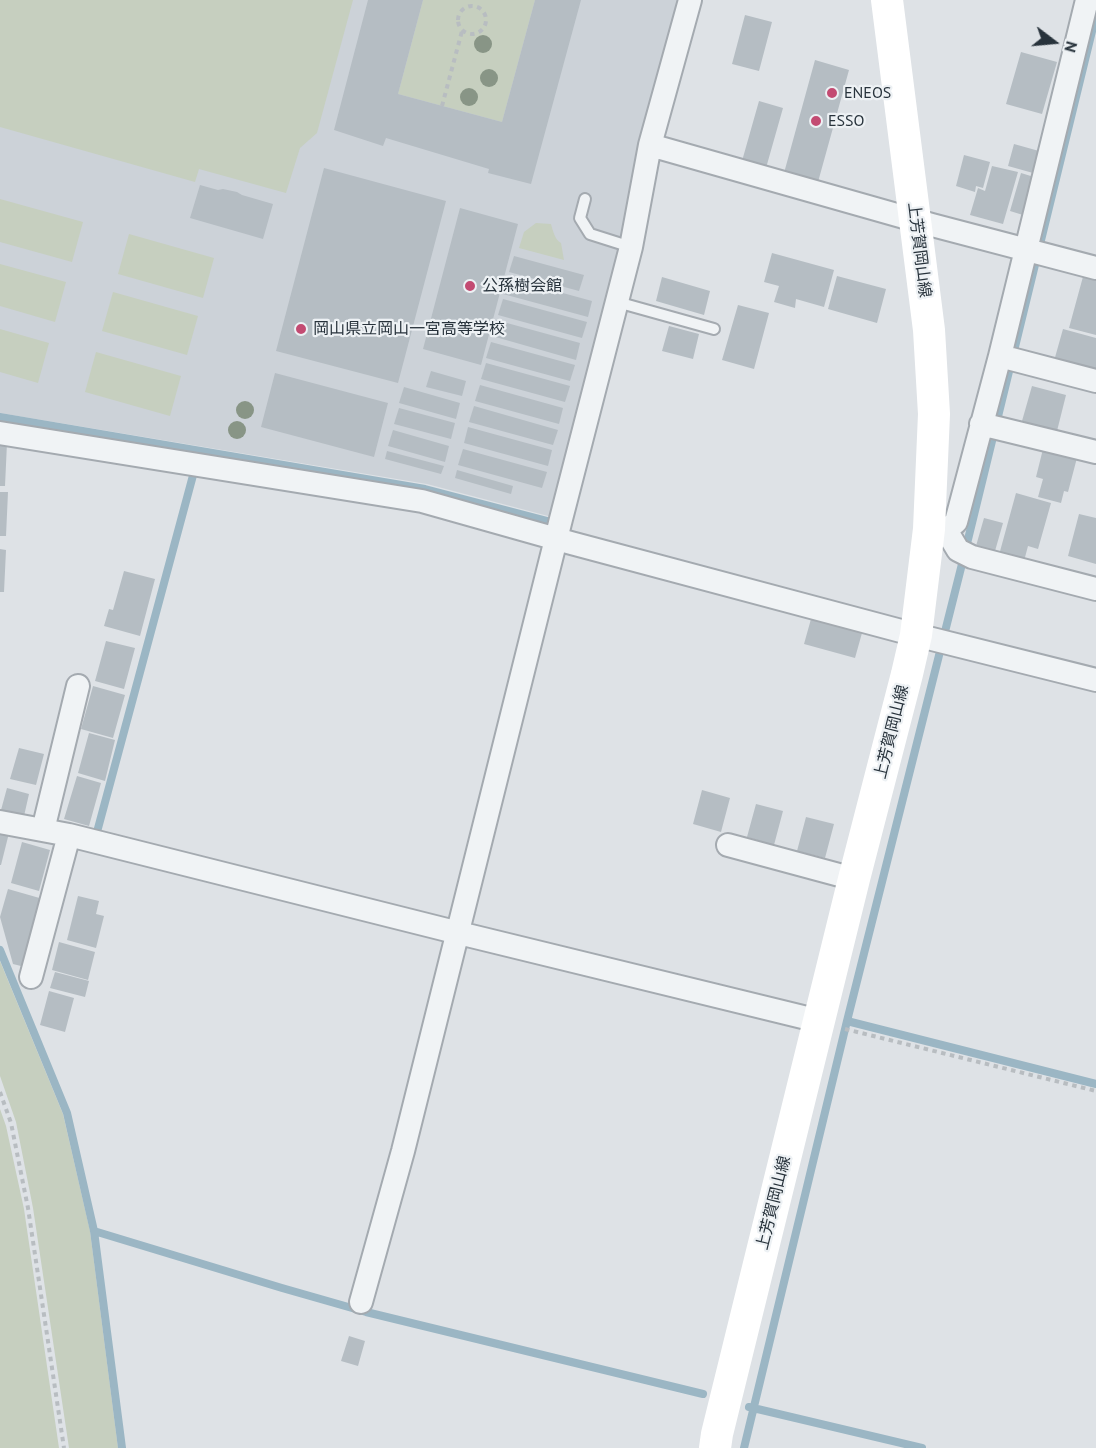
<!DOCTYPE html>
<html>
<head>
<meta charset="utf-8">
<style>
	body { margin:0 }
	#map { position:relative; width:1096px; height:1448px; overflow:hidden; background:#dee2e6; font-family:"PT Sans",sans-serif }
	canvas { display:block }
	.north { position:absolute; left:1024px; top:12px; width:60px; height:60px; -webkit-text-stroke:4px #edf1f4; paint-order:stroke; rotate:106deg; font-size:16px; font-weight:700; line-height:24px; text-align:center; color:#28333c }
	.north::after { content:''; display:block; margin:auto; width:21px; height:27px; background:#28333c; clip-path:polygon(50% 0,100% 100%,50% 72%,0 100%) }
</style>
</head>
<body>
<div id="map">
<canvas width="1096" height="1448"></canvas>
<div class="north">N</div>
</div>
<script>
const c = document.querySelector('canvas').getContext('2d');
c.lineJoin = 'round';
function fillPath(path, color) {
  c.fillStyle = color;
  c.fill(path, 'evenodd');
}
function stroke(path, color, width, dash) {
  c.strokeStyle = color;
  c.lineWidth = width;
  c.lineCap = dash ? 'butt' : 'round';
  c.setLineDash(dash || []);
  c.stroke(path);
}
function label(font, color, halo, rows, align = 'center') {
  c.font = font + ' "PT Sans","Noto Sans JP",sans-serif';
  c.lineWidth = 4.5;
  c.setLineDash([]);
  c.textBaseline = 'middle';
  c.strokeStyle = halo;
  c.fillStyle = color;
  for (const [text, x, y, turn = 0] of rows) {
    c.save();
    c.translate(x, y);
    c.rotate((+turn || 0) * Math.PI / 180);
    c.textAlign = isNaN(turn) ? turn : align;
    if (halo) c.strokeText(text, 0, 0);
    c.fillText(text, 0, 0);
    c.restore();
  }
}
fillPath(new Path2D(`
	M0,0H683L630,222L552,517L427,484L0,413Z`), '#ccd2d8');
fillPath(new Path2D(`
	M0,0H353L317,133L300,148L286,193L199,169L195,182L0,127Z
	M423,0H535L502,122L398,94Z
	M0,199L83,222L72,262L0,242Z
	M536,223L551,224C553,231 555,240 561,243L564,260L519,248L524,232Z
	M129,234L214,258L203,298L118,274Z
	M0,264L66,282L55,322L0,306Z
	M113,292L198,316L187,355L102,331Z
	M0,329L49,343L38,383L0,372Z
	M96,352L181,376L170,416L85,392Z
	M0,961L63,1114L90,1231L118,1448H69L33,1208L16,1122L0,1076Z
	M0,1109L6,1126L24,1209L59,1448H0Z`), '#c6cfbf');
stroke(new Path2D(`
	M0,417L425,489L559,524
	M97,832L195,468
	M0,950L67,1113L94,1231L122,1448
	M847,1021L1096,1084
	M94,1231L282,1288L366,1312L703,1394
	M749,1407L922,1448
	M744,1448L847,1021L962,564L1096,15`), '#9bb6c4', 8);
fillPath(new Path2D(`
	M368,0H423L398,94L502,122L535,0H581L531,184L488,173L489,169L386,138L383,146L334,130Z
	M745,15L772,22L759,71L732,64Z
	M1021,52L1057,62L1042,114L1006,104Z
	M815,60L849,70L818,182L784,173Z
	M759,101L783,108L766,168L742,161Z
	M1014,144L1039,151L1033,173L1008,166Z
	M964,155L990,162L983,188L976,186L975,192L956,186Z
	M992,166L1018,172L1003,224L970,215L978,188L985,191Z
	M324,168L446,201L398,383L276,351Z
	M1021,173L1034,177L1023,215L1010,211Z
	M200,185L218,190L223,189L237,192L242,195L273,204L263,239L190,218Z
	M460,208L518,224L481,365L423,349Z
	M772,253L834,270L824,307L796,299L795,308L774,302L779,286L764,282Z
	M514,256L584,275L579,291L509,272Z
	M1084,273L1096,276V335L1069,328Z
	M837,276L886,289L877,323L828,309Z
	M662,277L710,291L704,315L656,301Z
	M508,278L592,301L588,317L503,294Z
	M503,299L587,322L582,338L498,315Z
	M738,305L769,313L754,369L722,360Z
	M496,320L580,343L576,360L492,336Z
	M669,326L699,334L693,359L662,351Z
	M1063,329L1096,338V372L1054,361Z
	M491,342L575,365L570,381L486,358Z
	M486,363L570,386L565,402L481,379Z
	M431,371L466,381L462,396L426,387Z
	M275,373L388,403L374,457L261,427Z
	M480,385L563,408L559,424L475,401Z
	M1032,386L1066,395L1057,431L1022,421Z
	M404,387L460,403L456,419L399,403Z
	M474,406L558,430L553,445L469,422Z
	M399,408L455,423L451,439L394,424Z
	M468,427L552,450L548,466L464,443Z
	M393,430L449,446L445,462L388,446Z
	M0,443H7L5,486H0Z
	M1044,445L1078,454L1068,492L1064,491L1061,503L1038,497L1043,479L1036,477Z
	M463,449L547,472L542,488L458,465Z
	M387,451L444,466L441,474L385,459Z
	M457,470L513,486L511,494L455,478Z
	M0,492H8L6,536H0Z
	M1016,493L1051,503L1038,549L1028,546L1024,561L999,555Z
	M1079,514L1096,518V564L1068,556Z
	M984,518L1003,523L995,551L976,546Z
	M0,549L6,550L4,592H0Z
	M124,571L155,579L140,636L104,626L109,609L113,610Z
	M811,619L862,633L855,658L804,644Z
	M106,641L135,648L124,689L95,681Z
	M93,686L125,695L113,738L81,729Z
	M89,733L115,740L105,781L78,773Z
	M19,748L44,754L36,785L10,779Z
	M77,776L101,783L89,826L64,819Z
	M7,788L29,794L24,816L1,810Z
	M702,790L730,798L721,832L693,824Z
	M756,804L783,811L774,845L747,837Z
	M806,817L834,824L825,858L797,851Z
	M0,831L9,833L1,865H0Z
	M22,842L50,850L39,891L11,883Z
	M8,889L43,899L25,967L13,964L0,917Z
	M78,896L99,901L96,914L104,916L96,948L67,940Z
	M59,942L95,952L88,980L52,970Z
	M55,972L89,981L85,997L50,988Z
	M49,991L74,998L65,1032L40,1025Z
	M349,1336L365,1341L358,1366L341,1361Z`), '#b5bdc3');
const lane = new Path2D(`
	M585,199L580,218L590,234L631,247
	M617,302L714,329`);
const street = new Path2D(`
	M650,145L932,225L1096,268
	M1000,356L1096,381
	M981,424L1096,452
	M0,433L422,501L571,543L916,635L1096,680
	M929,529L946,530L956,522L1000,356L1087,0
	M946,530L958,550L972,557L1096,589
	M0,822L69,835L463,934L819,1021
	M43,830L78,686
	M728,845L854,879
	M31,977L69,835
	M361,1302L403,1151L561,519L631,247L650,145L690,0`);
stroke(lane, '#a4aab0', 14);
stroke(street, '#a4aab0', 26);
stroke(new Path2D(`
	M458 20a14 14 0 1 1 28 0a14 14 0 1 1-28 0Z
	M442,106L462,31
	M845,1029L1096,1091
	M0,1092L11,1123L28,1208L64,1448`), '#b8bdc1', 4, [4.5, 4.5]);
stroke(lane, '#f0f3f5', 10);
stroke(street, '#f0f3f5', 22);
stroke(new Path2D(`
	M715,1448L717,1434L854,879L907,674L916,635L929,529L934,414L929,330L887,0`), '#fff', 32);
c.fillStyle = '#889586';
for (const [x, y] of [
	[483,44],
	[489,78],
	[469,97],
	[245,410],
	[237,430]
]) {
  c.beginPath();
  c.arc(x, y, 9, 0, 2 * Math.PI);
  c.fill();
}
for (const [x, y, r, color] of [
	[832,93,6,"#c34b72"],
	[816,121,6,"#c34b72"],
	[470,286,6,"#c34b72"],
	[301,329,6,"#c34b72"]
]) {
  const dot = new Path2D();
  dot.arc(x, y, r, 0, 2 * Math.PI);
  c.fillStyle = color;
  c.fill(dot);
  stroke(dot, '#edf1f4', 2);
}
label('16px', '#28333c', '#edf1f4', [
	["ENEOS",844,93],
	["ESSO",828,121],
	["公孫樹会館",482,286],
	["岡山県立岡山一宮高等学校",313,329]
], 'left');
label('16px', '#28333c', '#edf1f4', [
	["上芳賀岡山線",919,250,83],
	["上芳賀岡山線",892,732,-76],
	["上芳賀岡山線",774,1203,-76]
]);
</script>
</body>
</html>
